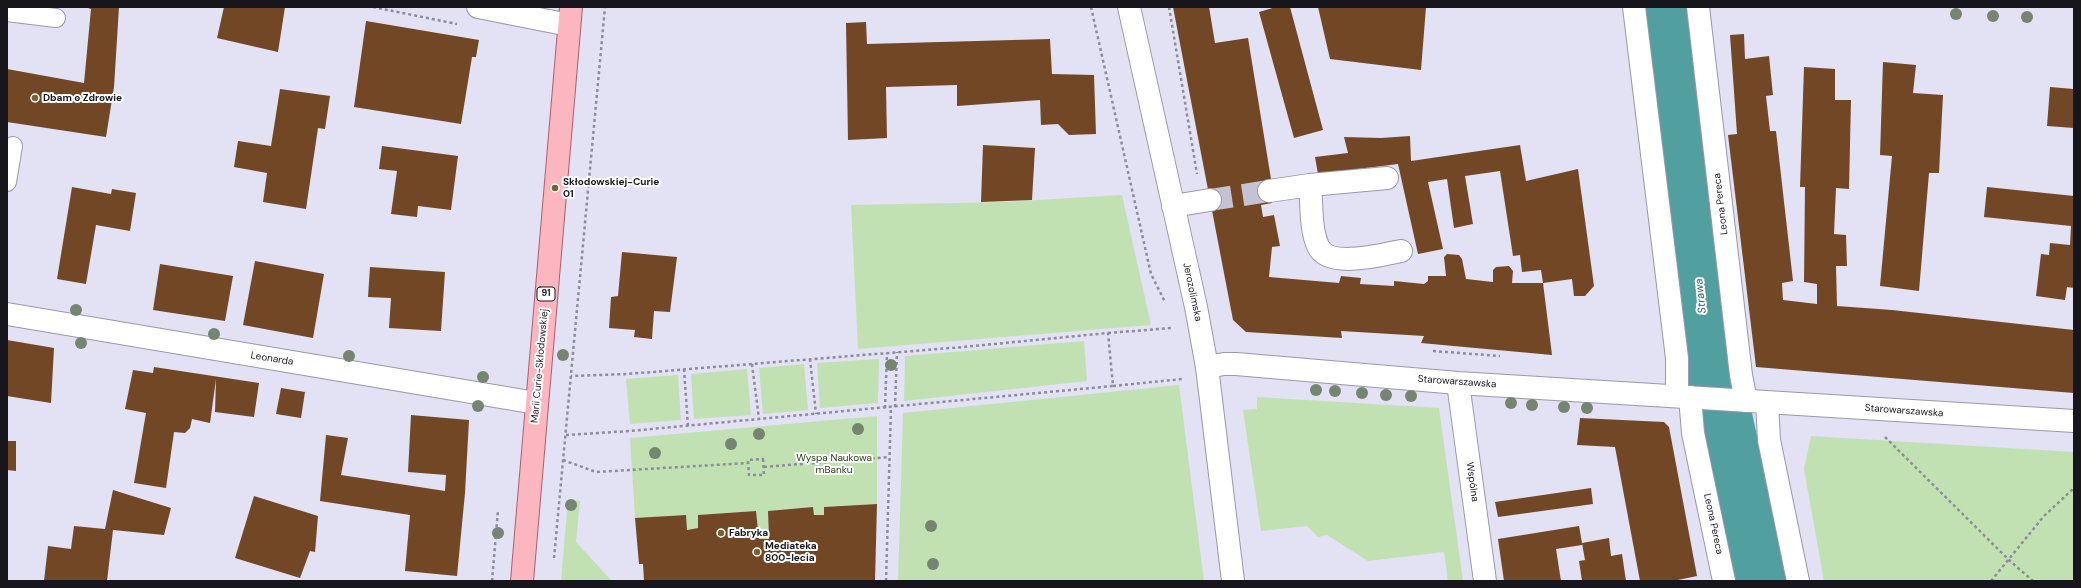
<!DOCTYPE html>
<html>
<head>
<meta charset="utf-8">
<style>
	body { margin:0 }
	#map { position:relative; width:2081px; height:588px; overflow:hidden; background:#e3e1f4; font-family:"DM Sans",sans-serif }
	canvas { display:block }
	.frame { position:absolute; inset:0; border:8px solid #17161d; pointer-events:none }
</style>
</head>
<body>
<div id="map">
<canvas width="2081" height="588"></canvas>
<div class="frame"></div>
</div>
<script>
const c = document.querySelector('canvas').getContext('2d');
c.lineJoin = 'round';
function fillPath(path, color) {
  c.fillStyle = color;
  c.fill(path, 'evenodd');
}
function stroke(path, color, width, dash) {
  c.strokeStyle = color;
  c.lineWidth = width;
  c.lineCap = dash ? 'butt' : 'round';
  c.setLineDash(dash || []);
  c.stroke(path);
}
function label(font, color, halo, rows, align = 'center') {
  c.font = font + ' "DM Sans",sans-serif';
  c.lineWidth = 4;
  c.setLineDash([]);
  c.textBaseline = 'middle';
  c.strokeStyle = halo;
  c.fillStyle = color;
  for (const [text, x, y, turn = 0] of rows) {
    c.save();
    c.translate(x, y);
    c.rotate((+turn || 0) * Math.PI / 180);
    c.textAlign = isNaN(turn) ? turn : align;
    if (halo) c.strokeText(text, 0, 0);
    c.fillText(text, 0, 0);
    c.restore();
  }
}
fillPath(new Path2D(`
	M1648,15H1657L1694,344L1698,362H1688Z
	M1122,195L1151,325L858,349L851,205L1004,202Z
	M1084,341L1087,381L904,401L905,356Z
	M879,359L878,403L820,408L817,363Z
	M804,364L808,410L763,414L759,368Z
	M747,369L751,415L694,419L691,374Z
	M678,375L681,420L630,424L626,379Z
	M1179,385L1204,581H898L903,413Z
	M1257,397L1439,408L1463,581H1448L1444,552L1368,561L1327,535L1318,537L1307,526L1261,531L1243,410L1257,409Z
	M877,416V504L824,507V515H814L813,507L768,511L769,539H759L756,511L698,515V528L687,530L635,518L630,438Z
	M1741,429L1757,430L1787,581H1774Z
	M1811,436L2074,452V581H1824L1804,469Z
	M568,500L580,501L576,542L612,581H561Z`), '#c2e1b3');
stroke(new Path2D(`
	M1670,7L1706,334L1759,581`), '#529f9f', 57);
fillPath(new Path2D(`
	M85,7H119L114,87L106,137L7,122V69L84,83L91,9Z
	M224,7H285L278,52L217,38Z
	M1173,7H1209L1215,43L1248,38L1271,179H1267L1272,203L1261,205L1263,217L1274,215L1280,246L1272,247L1269,277L1339,283L1341,276L1361,278L1360,284L1394,286V281L1424,284L1428,281V276H1446L1444,257L1447,254L1459,255L1462,259L1466,279L1493,282V270L1496,267L1509,266L1513,271L1512,283H1543L1552,355L1421,343L1424,336L1341,331L1342,338L1246,332L1233,320Z
	M1276,7H1290L1323,130L1294,138L1259,12Z
	M1318,7H1426L1421,70L1330,59Z
	M366,21L479,40L476,57H472L461,124L354,107Z
	M866,22L867,44L1050,39L1052,74L1094,75L1096,134L1069,135L1058,124L1041,125L1040,100L957,106V85L886,87L887,138L848,140L846,23Z
	M1744,34L1745,59L1769,56L1773,95L1766,96L1770,131H1776L1793,281L1782,283L1783,300L1817,304V284L1804,282L1805,187H1800L1804,67L1835,69V100H1851L1849,189L1836,188L1834,234L1846,235L1847,266H1836L1837,306L1892,310L2074,330V393L1756,367L1728,135L1737,134L1730,35Z
	M1883,62L1916,65L1913,93L1943,95L1939,173H1929L1919,291L1880,286L1892,156L1880,155Z
	M2050,87L2074,89V128L2047,126Z
	M280,89L330,96L325,129L318,128L306,209L263,202L267,173L234,167L238,141L271,146Z
	M1410,136L1411,161L1520,145L1526,181L1578,169L1594,286L1585,296H1574L1572,279L1543,283L1541,270L1522,272L1520,255L1513,256L1500,171L1465,176L1473,224L1454,228L1447,179L1428,182L1443,249L1418,254L1398,164L1318,174L1315,157L1348,153L1344,137L1381,138Z
	M983,145L1035,148L1032,200L981,202Z
	M382,146L458,156L451,210L418,206L417,217L391,214L397,171L379,169Z
	M72,187L111,194L112,189L136,193L130,231L96,225L86,284L57,279Z
	M1987,187L2074,196V288L2067,287L2065,300L2036,296L2041,254L2049,255L2050,243L2070,245L2071,226L1984,217Z
	M622,252L677,257L670,312L654,311L652,339L634,337L635,330L609,328L611,297L618,296Z
	M255,261L324,274L313,338L243,325Z
	M160,264L233,276L225,321L153,310Z
	M370,267L445,272L441,331L389,328L391,298L368,297Z
	M7,340L54,348L51,403L7,396Z
	M154,367L259,383L254,417L215,412L216,379L210,423L192,419L190,428L185,433L174,432L166,488L134,483L146,413L125,409L133,370L153,373Z
	M281,388L305,392L301,418L276,414Z
	M411,415L469,420L465,493L457,576L405,571L410,515L320,501L326,435L348,438L341,475L445,491L446,475L408,472Z
	M1580,418L1664,422L1669,427L1697,576L1673,581H1640L1615,447L1577,445Z
	M7,441H16V471L7,470Z
	M1591,488L1593,504L1498,517L1495,502Z
	M113,490L171,508L164,535L113,530L107,581H44L48,546L71,549L74,526L105,529Z
	M254,496L318,516L315,552L310,551L300,578L235,558Z
	M877,504L875,581H644L643,564H639L635,518L686,515L687,530L698,528V515L756,511L759,539H769L768,511L813,507L814,515H824V507Z
	M1579,526L1582,543L1609,538L1611,556L1622,554L1626,581H1582L1579,561L1585,560L1582,543V545L1556,549L1561,581H1504L1498,539Z`), '#724725');
stroke(new Path2D(`
	M1210,200L1269,191`), '#c4c3d4', 22, [22, 11]);
const service = new Path2D(`
	M7,12L56,18
	M7,182L13,146`);
const pedestrian = new Path2D(`
	M1698,7L1741,375L1746,401
	M1690,397L1693,433L1724,581`);
const minor = new Path2D(`
	M478,7L569,25
	M1634,7L1677,358V396
	M1310,185C1312,204 1310,228 1318,246C1328,269 1382,255 1401,251
	M1269,191L1310,185L1387,178
	M1173,206L1210,200
	M7,314L536,403
	M1207,367L1224,364H1236L1458,383L2074,421
	M1458,383L1485,581
	M1767,402L1769,440L1798,581`);
const tertiary = new Path2D(`
	M1129,7L1196,307L1207,367L1233,581`);
const primary = new Path2D(`
	M522,581L571,7`);
stroke(service, '#9a98aa', 20);
stroke(pedestrian, '#9a98aa', 24);
stroke(minor, '#9a98aa', 24);
stroke(tertiary, '#9a98aa', 24);
stroke(primary, '#a95f6c', 24);
stroke(new Path2D(`
	M373,7L457,24
	M1091,7L1151,274L1165,302
	M1169,7L1197,174
	M1108,333L1172,328
	M1433,351L1500,356
	M810,359L816,414
	M752,364L759,419
	M684,369L688,426
	M1113,386L1182,379
	M895,407L897,352
	M885,408L887,353
	M566,435L630,431L1113,386L1108,333L963,347L627,374L571,376
	M1885,437L2009,560L2033,581
	M763,459L764,475H749L748,460Z
	M563,460L596,472L748,463
	M764,467L889,457
	M554,558L605,7
	M492,581L498,510
	M886,581L891,408
	M1991,581L2044,516L2074,488`), '#8d8c9a', 2.5, [3, 3]);
stroke(service, '#fff', 18);
stroke(pedestrian, '#fff', 22);
stroke(minor, '#fff', 22);
stroke(tertiary, '#fff', 22);
stroke(primary, '#fbb6c0', 22);
c.fillStyle = '#758571';
for (const [x, y] of [
	[1956,14],
	[1993,16],
	[2027,17],
	[76,310],
	[214,334],
	[81,343],
	[563,355],
	[349,356],
	[891,365],
	[483,377],
	[1316,390],
	[1335,391],
	[1362,393],
	[1386,395],
	[1411,396],
	[1511,403],
	[1532,405],
	[478,406],
	[1564,407],
	[1587,408],
	[858,429],
	[759,434],
	[731,444],
	[655,453],
	[571,505],
	[931,526],
	[498,533],
	[933,564]
]) {
  c.beginPath();
  c.arc(x, y, 6, 0, 2 * Math.PI);
  c.fill();
}
for (const [x, y, r, color] of [
	[35,98,4,"#756432"],
	[555,188,4,"#756432"],
	[721,533,4,"#756432"],
	[757,552,4,"#756432"]
]) {
  const dot = new Path2D();
  dot.arc(x, y, r, 0, 2 * Math.PI);
  c.fillStyle = color;
  c.fill(dot);
  stroke(dot, '#fff', 1.5);
}
for (const [x, y, w] of [
	[546,294,18]
]) {
  const box = new Path2D();
  box.roundRect(x - w / 2, y - 7, w, 14, 3);
  c.fillStyle = '#fff';
  c.fill(box);
  stroke(box, '#17161d', 1);
}
label('bold 9px', '#17161d', null, [
	["91",546,294]
]);
label('bold 10px', '#17161d', '#fff', [
	["Dbam o Zdrowie",43,98],
	["Skłodowskiej-Curie",563,182],
	["01",563,194],
	["Fabryka",729,533],
	["Mediateka",765,546],
	["800-lecia",765,558]
], 'left');
label('10px', '#17161d', '#fff', [
	["Leona Pereca",1721,204,-97],
	["Jerozolimska",1192,292,78],
	["Leonarda",272,359,9],
	["Marii Curie-Skłodowskiej",540,366,-85],
	["Starowarszawska",1457,382,4],
	["Starowarszawska",1904,411,4],
	["Wspólna",1472,482,82],
	["Leona Pereca",1713,524,78]
]);
label('10px', '#1b3905', '#fff', [
	["Wyspa Naukowa",834,458],
	["mBanku",834,470]
]);
label('italic 11px', '#1c5c5d', '#fff', [
	["Strawa",1701,296,-96]
]);
</script>
</body>
</html>
